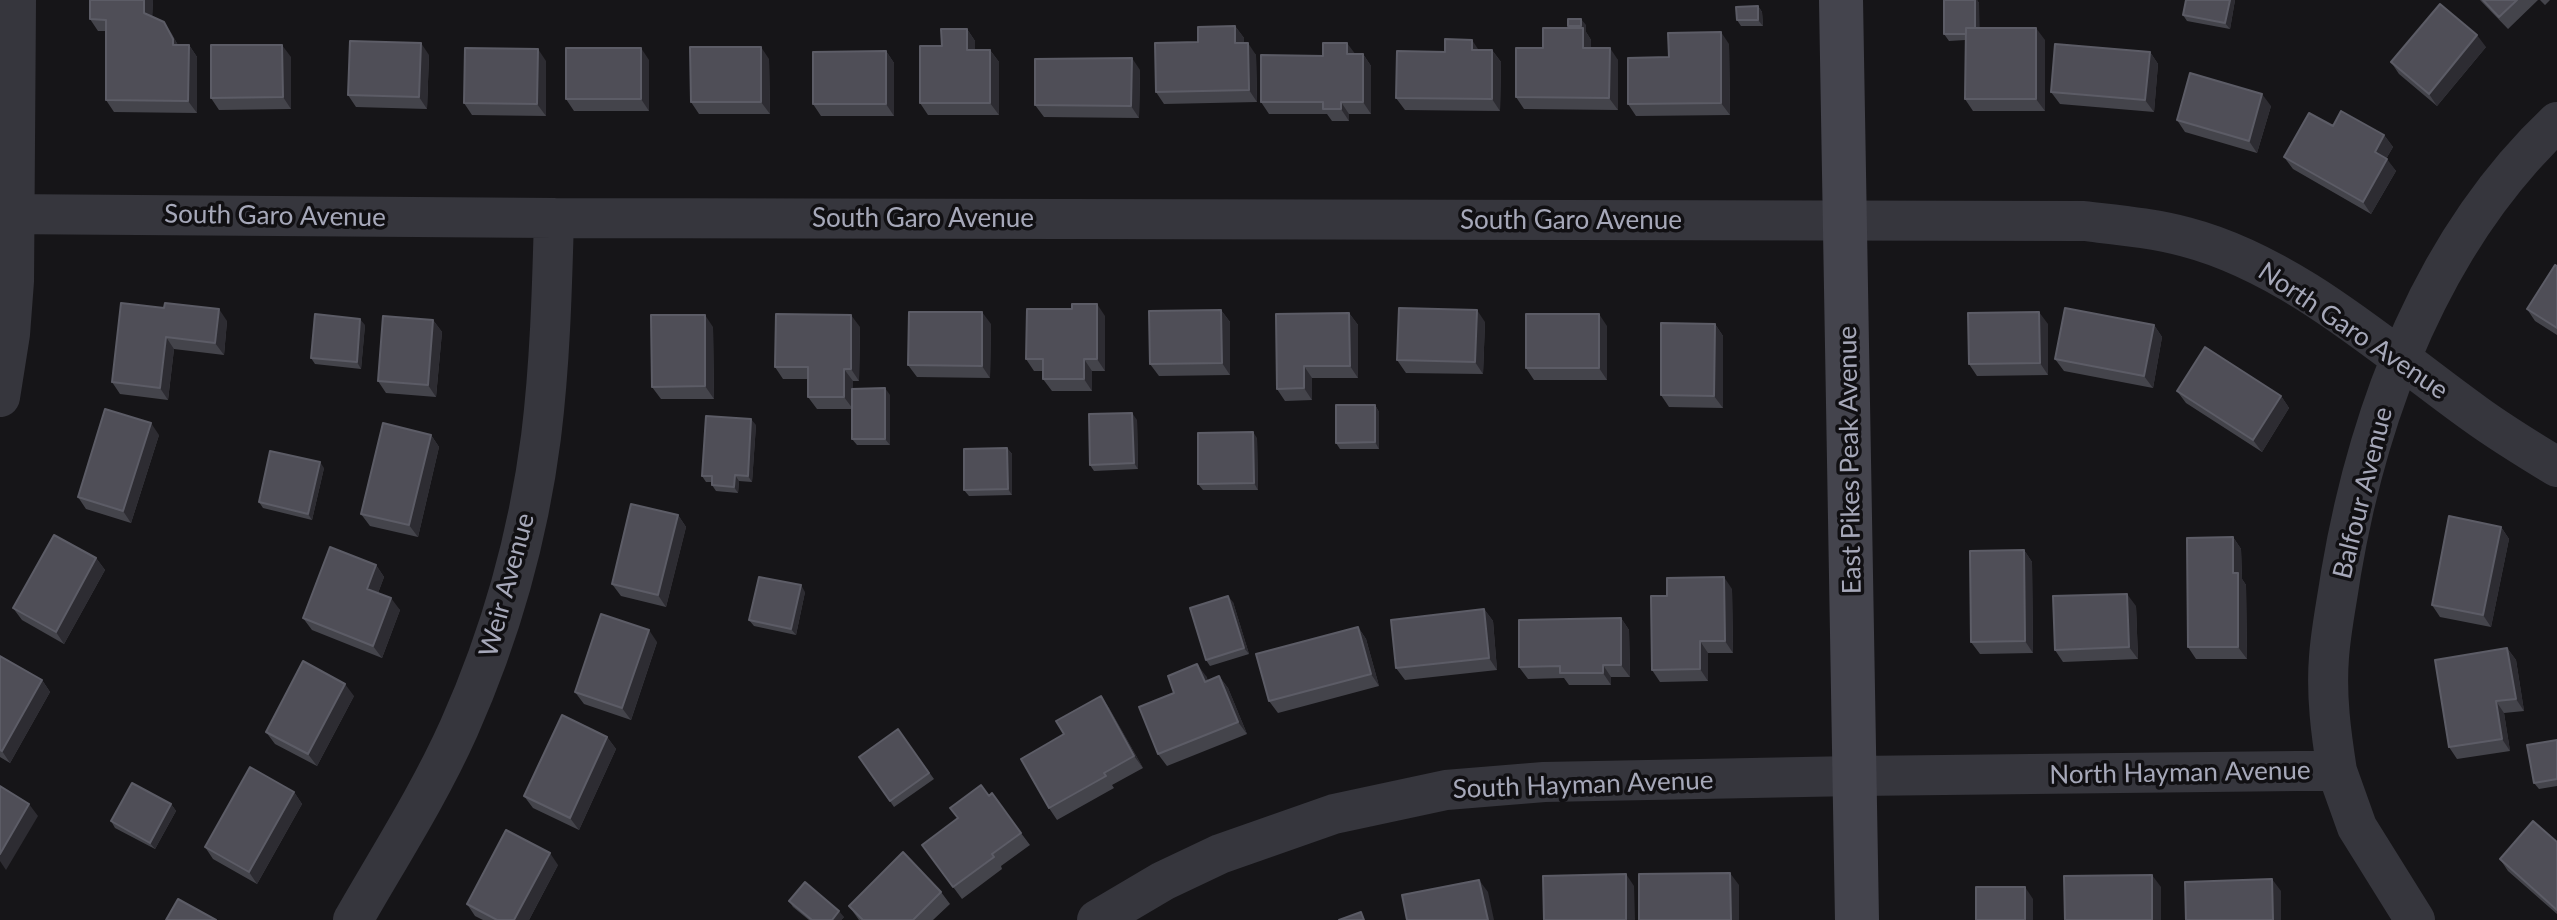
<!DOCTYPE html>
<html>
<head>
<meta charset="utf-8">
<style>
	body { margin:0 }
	canvas { display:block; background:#161518 }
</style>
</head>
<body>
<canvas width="2557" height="920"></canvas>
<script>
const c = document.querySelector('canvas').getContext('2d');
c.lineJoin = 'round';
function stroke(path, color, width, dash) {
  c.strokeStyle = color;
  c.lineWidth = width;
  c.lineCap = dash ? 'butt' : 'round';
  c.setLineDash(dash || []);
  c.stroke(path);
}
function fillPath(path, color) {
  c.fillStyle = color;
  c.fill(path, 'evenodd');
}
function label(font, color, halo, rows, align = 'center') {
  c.font = font + ' Lato,sans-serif';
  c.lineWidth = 7;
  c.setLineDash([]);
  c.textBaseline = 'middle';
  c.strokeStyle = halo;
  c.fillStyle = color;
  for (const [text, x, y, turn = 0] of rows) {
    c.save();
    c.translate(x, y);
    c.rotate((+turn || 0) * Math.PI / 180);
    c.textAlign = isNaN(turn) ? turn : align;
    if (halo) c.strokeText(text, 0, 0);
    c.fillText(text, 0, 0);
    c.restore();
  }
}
stroke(new Path2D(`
	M0,214L554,218L2084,221C2118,225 2153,228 2186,237C2293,265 2387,351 2475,414C2501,433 2529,450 2557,467
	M0,397L10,334L14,281L16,0
	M2337,771C2331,733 2326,696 2329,657C2331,629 2337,601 2341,573C2369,408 2434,238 2557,122
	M353,920C389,857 429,795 459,728C500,636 528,538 541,437C550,364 552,291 554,218
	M1097,920L1163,881L1220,854L1334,814L1446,790L1544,782L1855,776L2297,771H2337L2357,827L2415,920`), '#36363d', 40);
stroke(new Path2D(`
	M1841,0L1857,920`), '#44444d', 44);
fillPath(new Path2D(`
	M90,0H153L152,17L164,22L178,45H189L197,57V113L114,112L106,100V31H98L90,19Z
	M1944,0H1977L1979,3V28L2045,40V111H1973L1965,99V40L1949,41L1944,34Z
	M2186,0H2235L2230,29L2187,21L2183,15Z
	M2480,0H2538L2508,29Z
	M2540,0H2550L2545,5Z
	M1758,6L1762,12L1763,26H1741L1737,20Z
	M1586,25V32L1591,40V48L1618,60V110L1524,109L1516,97L1543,48L1569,28L1568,26Z
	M1235,26L1244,38V43L1256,55L1257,102L1164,104L1156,92L1198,42Z
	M967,29L975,41V50H990L999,62V115H928L920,103L942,46Z
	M1729,44L1730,115L1636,116L1628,104L1669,57Z
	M2486,47L2437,106L2399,74L2391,62Z
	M1479,50H1492L1501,62L1500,111L1405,110L1396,98L1445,52Z
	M886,51L894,63V116H821L813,104Z
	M2150,52L2158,64L2154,112L2060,104L2051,92Z
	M1363,54L1371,66V114H1349V121H1332L1327,114H1269L1261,102L1323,56Z
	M429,55L427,109L356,107L348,95Z
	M291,57V109L219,110L211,98Z
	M769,59L770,114H699L691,102Z
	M649,60V111H574L566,99Z
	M546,61V116L472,115L464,103Z
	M1140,70L1139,118L1044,117L1035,105Z
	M2271,106L2257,153L2185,132L2177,120Z
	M2333,126L2384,135L2393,147L2386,159L2396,171L2371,214L2293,169L2284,157Z
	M2557,266V335L2535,321L2527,309Z
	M121,303L227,321L224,355L174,349L168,400L120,394L112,382Z
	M1221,310L1230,322V375L1159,376L1150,364Z
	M1349,313L1358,325V378H1312V400L1285,401L1277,389Z
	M1105,316V371H1092V391H1052L1043,379V371H1034L1026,359Z
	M433,320L442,332L436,397L386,393L378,381Z
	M1485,322L1483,374L1406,373L1397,360Z
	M991,324L990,378L917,377L908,365Z
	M1715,324L1723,336V408L1669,407L1661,395Z
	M2048,324V375L1977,376L1969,364Z
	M365,325L361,369L315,364L311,358Z
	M2154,325L2162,337L2153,388L2064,371L2055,359Z
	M1607,326V380H1534L1526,368Z
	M713,327L714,399H661L652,387Z
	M860,327L859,381H853V389L890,395V445H857L852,439V409H817L808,397V379H783L775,367Z
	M2177,391L2281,396L2289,408L2262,452L2186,403Z
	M1375,405L1379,412V449H1340L1336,443Z
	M1137,420L1138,469L1094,471L1090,465Z
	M756,425L752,482L739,481L738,493L716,491L712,485V482H706L702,476Z
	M159,435L131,523L86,509L78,497Z
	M431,435L439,447L418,537L370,526L361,514Z
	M1257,438L1258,490H1203L1198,484Z
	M1007,448L1012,454V495L969,496L964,490Z
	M324,468L312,520L263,508L259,502Z
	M678,515L686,527L666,607L621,596L612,584Z
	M2501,527L2509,539L2491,627L2440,617L2432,605Z
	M2233,537L2241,549L2242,579L2246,585L2247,659H2196L2188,647Z
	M2024,550L2032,562L2033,653L1980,654L1971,642Z
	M96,558L105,570L64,644L22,620L13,608Z
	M376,565L384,577L378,593L400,610L382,658L312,630L303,618Z
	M1732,589L1733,653H1708V681L1660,682L1652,670L1667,596Z
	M805,592L796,635L754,626L749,620Z
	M1233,602L1249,654L1210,666L1206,660Z
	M2136,606L2138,659L2063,662L2055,650Z
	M1484,609L1493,621L1497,670L1405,680L1396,668Z
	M1621,618L1629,630L1630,677H1611V685H1569L1564,678L1528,679L1519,667Z
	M1358,627L1366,639L1379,686L1278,713L1269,701Z
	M657,642L631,720L584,704L575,692Z
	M2507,648L2516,660L2524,711L2504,713L2510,751L2457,759L2449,747Z
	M0,656L42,680L50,692L10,763L0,757Z
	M1206,676L1208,681L1219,676L1228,688L1247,734L1167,766L1158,754L1174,693Z
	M354,696L317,766L275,744L266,732Z
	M1101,696L1109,708L1143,768L1112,785L1114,788L1057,820L1049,808L1064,734Z
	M898,729L934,779L894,807L859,757Z
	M607,737L616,749L579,830L533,808L524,796Z
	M2557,740V786L2539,789L2534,783Z
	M294,792L302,804L257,884L213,859L205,847Z
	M989,796L1021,833L1030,845L1001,866L1002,869L962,899L922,845Z
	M171,804L176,811L155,849L115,828L111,821Z
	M2557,842V914L2508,871L2500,859Z
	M558,865L529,920H483L475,916L467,904Z
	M941,892L950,904L933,920H859L849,906Z
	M789,901L844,917L841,920H809L793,907Z`), '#44444b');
fillPath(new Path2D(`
	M144,0H153L152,25L144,13Z
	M1975,0H1977L1979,3L1980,40L1975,34Z
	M2230,0H2235L2230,29L2225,23Z
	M1758,6L1762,12L1763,26L1758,20Z
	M1581,19L1586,25V32L1591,40V60L1583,48Z
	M164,22L172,34L181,51L173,45Z
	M1235,26L1244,38V55L1235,43Z
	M2036,28L2045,40V111L2036,99Z
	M967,29L975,41V62L967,50Z
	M1721,32L1729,44L1730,115L1721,103Z
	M2477,35L2486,47L2437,106L2429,94Z
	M1472,40L1480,52L1472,50Z
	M421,43L429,55L427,109L419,97Z
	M1248,43L1256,55L1257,102L1249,90Z
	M1347,43L1356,55L1347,54Z
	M189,45L197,57V113L188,101Z
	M282,45L291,57V109L283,97Z
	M761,47L769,59L770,114L761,102Z
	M641,48L649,60V111L641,99Z
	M1610,48L1618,60V110L1609,98Z
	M538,49L546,61V116L537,104Z
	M990,50L999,62V115L990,103Z
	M1492,50L1501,62L1500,111L1492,99Z
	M886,51L894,63V116L886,104Z
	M2150,52L2158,64L2154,112L2145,100Z
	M1363,54L1371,66V114L1363,102Z
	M1132,58L1140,70L1139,118L1131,106Z
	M2262,94L2271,106L2257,153L2249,141Z
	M1341,102L1349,114V121L1341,109Z
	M2384,135L2393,147L2383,164L2375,152Z
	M2387,159L2396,171L2371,214L2363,202Z
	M1097,304L1105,316V371L1097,359Z
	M219,309L227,321L224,355L215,343Z
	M1221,310L1230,322V375L1222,363Z
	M1477,310L1485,322L1483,374L1475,362Z
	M982,312L991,324L990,378L982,366Z
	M2039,312L2048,324V375L2040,363Z
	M1349,313L1358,325V378L1350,366Z
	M1599,314L1607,326V380L1599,368Z
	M705,315L713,327L714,399L705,386Z
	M851,315L860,327L859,381L851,369Z
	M360,319L365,325L361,369L357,362Z
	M433,320L442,332L436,397L428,385Z
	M1715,324L1723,336V408L1714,396Z
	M2154,325L2162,337L2153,388L2144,376Z
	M166,337L174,349L168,400L160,388Z
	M1084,359L1092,371V391L1084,379Z
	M1304,366L1312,378V400L1304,388Z
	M844,369L853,381V409L844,397Z
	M885,388L890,395V445L885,439Z
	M2281,396L2289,408L2262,452L2253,440Z
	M1375,405L1379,412V449L1375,442Z
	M1132,413L1137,420L1138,469L1134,463Z
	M751,419L756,425L752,482L748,476Z
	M151,423L159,435L131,523L123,511Z
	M1253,432L1257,438L1258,490L1254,483Z
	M431,435L439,447L418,537L409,525Z
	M1007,448L1012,454V495L1008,489Z
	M320,462L324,468L312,520L308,514Z
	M735,475L739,481L738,493L734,487Z
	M678,515L686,527L666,607L658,595Z
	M2501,527L2509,539L2491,627L2483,615Z
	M2233,537L2241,549L2242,579L2246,585L2247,659L2238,647L2233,573Z
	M2024,550L2032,562L2033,653L2025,641Z
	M96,558L105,570L64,644L56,632Z
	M376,565L384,577L375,601L367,589Z
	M1724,577L1732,589L1733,653L1725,641Z
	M801,585L805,592L796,635L791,629Z
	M2127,594L2136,606L2138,659L2129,647Z
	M1228,596L1233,602L1249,654L1244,648Z
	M391,598L400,610L382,658L373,646Z
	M1484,609L1493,621L1497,670L1489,658Z
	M1621,618L1629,630L1630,677L1621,665Z
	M1358,627L1366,639L1379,686L1371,674Z
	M649,630L657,642L631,720L622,708Z
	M1700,641L1708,653V681L1700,669Z
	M2507,648L2516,660L2524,711L2516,699Z
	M1197,664L1206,676L1214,694L1205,682Z
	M1603,665L1611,677V685L1603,673Z
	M1219,676L1228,688L1247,734L1238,722Z
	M42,680L50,692L10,763L2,751Z
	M345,684L354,696L317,766L308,754Z
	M1101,696L1109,708L1143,768L1134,756Z
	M2496,701L2504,713L2510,751L2502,739Z
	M607,737L616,749L579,830L570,818Z
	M294,792L302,804L257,884L249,872Z
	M29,804L38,816L6,870L0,861V854Z
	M171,804L176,811L155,849L150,843Z
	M550,853L558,865L529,920H514Z
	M1730,873L1739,885V920H1731Z
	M1626,874L1634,886L1635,920H1626Z
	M2152,875L2161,887V920H2152Z
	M2272,879L2281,891V920H2273Z
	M1479,880L1488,892L1494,920H1488Z
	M2025,887L2033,899V920H2025Z
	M839,911L844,917L841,920H832Z`), '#2d2c32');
const building = new Path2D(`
	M90,0H144V13L164,22L173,39V45H189L188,101L106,100V20L90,19Z
	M1944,0H1975V28H1966V34H1944Z
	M2186,0H2230L2225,23L2183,15Z
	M2483,0H2517L2499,17Z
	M2440,4L2477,35L2429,94L2391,62Z
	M1758,6V20H1737L1736,7Z
	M1568,19H1581V26H1568Z
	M1235,26V43H1248L1249,90L1156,92L1155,43L1198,42V27Z
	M1543,28H1583V48H1610L1609,98L1516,97V48H1543Z
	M1966,28H2036V99H1965Z
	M941,29H967V50H990V103H920V46H942Z
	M1721,32V103L1628,104V58L1669,57L1668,33Z
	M1445,39L1472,40V50H1492V99L1396,98L1397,51L1445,52Z
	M350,41L421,43L419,97L348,95Z
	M1323,43H1347V54H1363V102H1341V109H1323V102H1261V55L1323,56Z
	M2055,44L2150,52L2145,100L2051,92Z
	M211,45H282L283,97L211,98Z
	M690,47H761V102H691Z
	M465,48L538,49L537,104L464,103Z
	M566,48H641V99H566Z
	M886,51V104H813V52Z
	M1132,58L1131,106L1035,105V59Z
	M2190,73L2262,94L2249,141L2177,120Z
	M2341,111L2384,135L2375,152L2387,159L2363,202L2284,157L2309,113L2333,126Z
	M2555,265L2557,266V328L2527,309Z
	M121,303L164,308L165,303L219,309L215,343L166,337L160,388L112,382Z
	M1072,304H1097V359H1084V379H1043V359H1026L1027,309H1072Z
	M1399,308L1477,310L1475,362L1397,360Z
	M2065,308L2154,325L2144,376L2055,359Z
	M1221,310L1222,363L1150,364L1149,311Z
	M909,312H982V366L908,365Z
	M2039,312L2040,363L1969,364L1968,313Z
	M1349,313L1350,366H1304V388L1277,389L1276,314Z
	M315,314L360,319L357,362L311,358Z
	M776,314L851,315V369H844V397H808V367H775Z
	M1526,314H1599V368H1526Z
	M651,315H705V386L652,387Z
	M383,316L433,320L428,385L378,381Z
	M1661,323L1715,324L1714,396L1661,395Z
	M2205,347L2281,396L2253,440L2177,391Z
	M885,388V439H852V389Z
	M1336,405H1375V442L1336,443Z
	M105,409L151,423L123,511L78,497Z
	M1132,413L1134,463L1090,465L1089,414Z
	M706,416L751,419L748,476L735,475L734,487L712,485V476H702Z
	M383,423L431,435L409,525L361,514Z
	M1253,432L1254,483L1198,484V433Z
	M1007,448L1008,489L964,490V449Z
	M270,451L320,462L308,514L259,502Z
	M631,504L678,515L658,595L612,584Z
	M2449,516L2501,527L2483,615L2432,605Z
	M54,535L96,558L56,632L13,608Z
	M2233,537V573H2238V647H2188L2187,538Z
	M330,547L376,565L367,589L391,598L373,646L303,618Z
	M2024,550L2025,641L1971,642L1970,551Z
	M759,577L801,585L791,629L749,620Z
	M1724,577L1725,641H1700V669L1652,670L1651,596H1667V578Z
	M2127,594L2129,647L2055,650L2053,596Z
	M1228,596L1244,648L1206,660L1190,608Z
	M1484,609L1489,658L1396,668L1391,620Z
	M601,614L649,630L622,708L575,692Z
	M1621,618V665H1603V673H1560V666L1519,667V620Z
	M1358,627L1371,674L1269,701L1256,654Z
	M2507,648L2516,699L2496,701L2502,739L2449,747L2435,660Z
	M0,656L42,680L2,751L0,750Z
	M303,661L345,684L308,754L266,732Z
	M1197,664L1205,682L1219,676L1238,722L1158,754L1139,707L1174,693L1168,676Z
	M1101,696L1134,756L1104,773L1106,776L1049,808L1021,759L1064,734L1056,721Z
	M562,715L607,737L570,818L524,796Z
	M898,729L929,773L890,801L859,757Z
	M2557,740V779L2534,783L2527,745Z
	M250,767L294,792L249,872L205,847Z
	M132,783L171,804L150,843L111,821Z
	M981,785L989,796L992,793L1021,833L992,854L994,857L953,887L922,845L958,818L950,808Z
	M0,786L29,804L0,854Z
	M2533,821L2557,842V910L2500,859Z
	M506,830L550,853L514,920H497L467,904Z
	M903,852L941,892L913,920H863L849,906Z
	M1730,873L1731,920H1639V874Z
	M1626,874V920H1544L1543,876Z
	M2152,875V920H2065L2064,876Z
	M2272,879L2273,920H2186L2185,882Z
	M1479,880L1488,920H1407L1402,895Z
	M805,882L839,911L832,920H812L789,901Z
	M1976,887H2025V920H1976Z
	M178,899L216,920H166Z
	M1361,912L1364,920H1339Z`);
fillPath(building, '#4f4e57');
stroke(building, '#5c5c66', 2);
label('26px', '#a6a8b9', '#111013', [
	["South Garo Avenue",275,216,1],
	["South Garo Avenue",923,219],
	["South Garo Avenue",1571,221],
	["North Garo Avenue",2353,331,34],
	["East Pikes Peak Avenue",1850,460,-91],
	["Balfour Avenue",2363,493,-76],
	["Weir Avenue",507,585,-75],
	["North Hayman Avenue",2180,773,-1],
	["South Hayman Avenue",1583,785,-2]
]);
</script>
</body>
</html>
